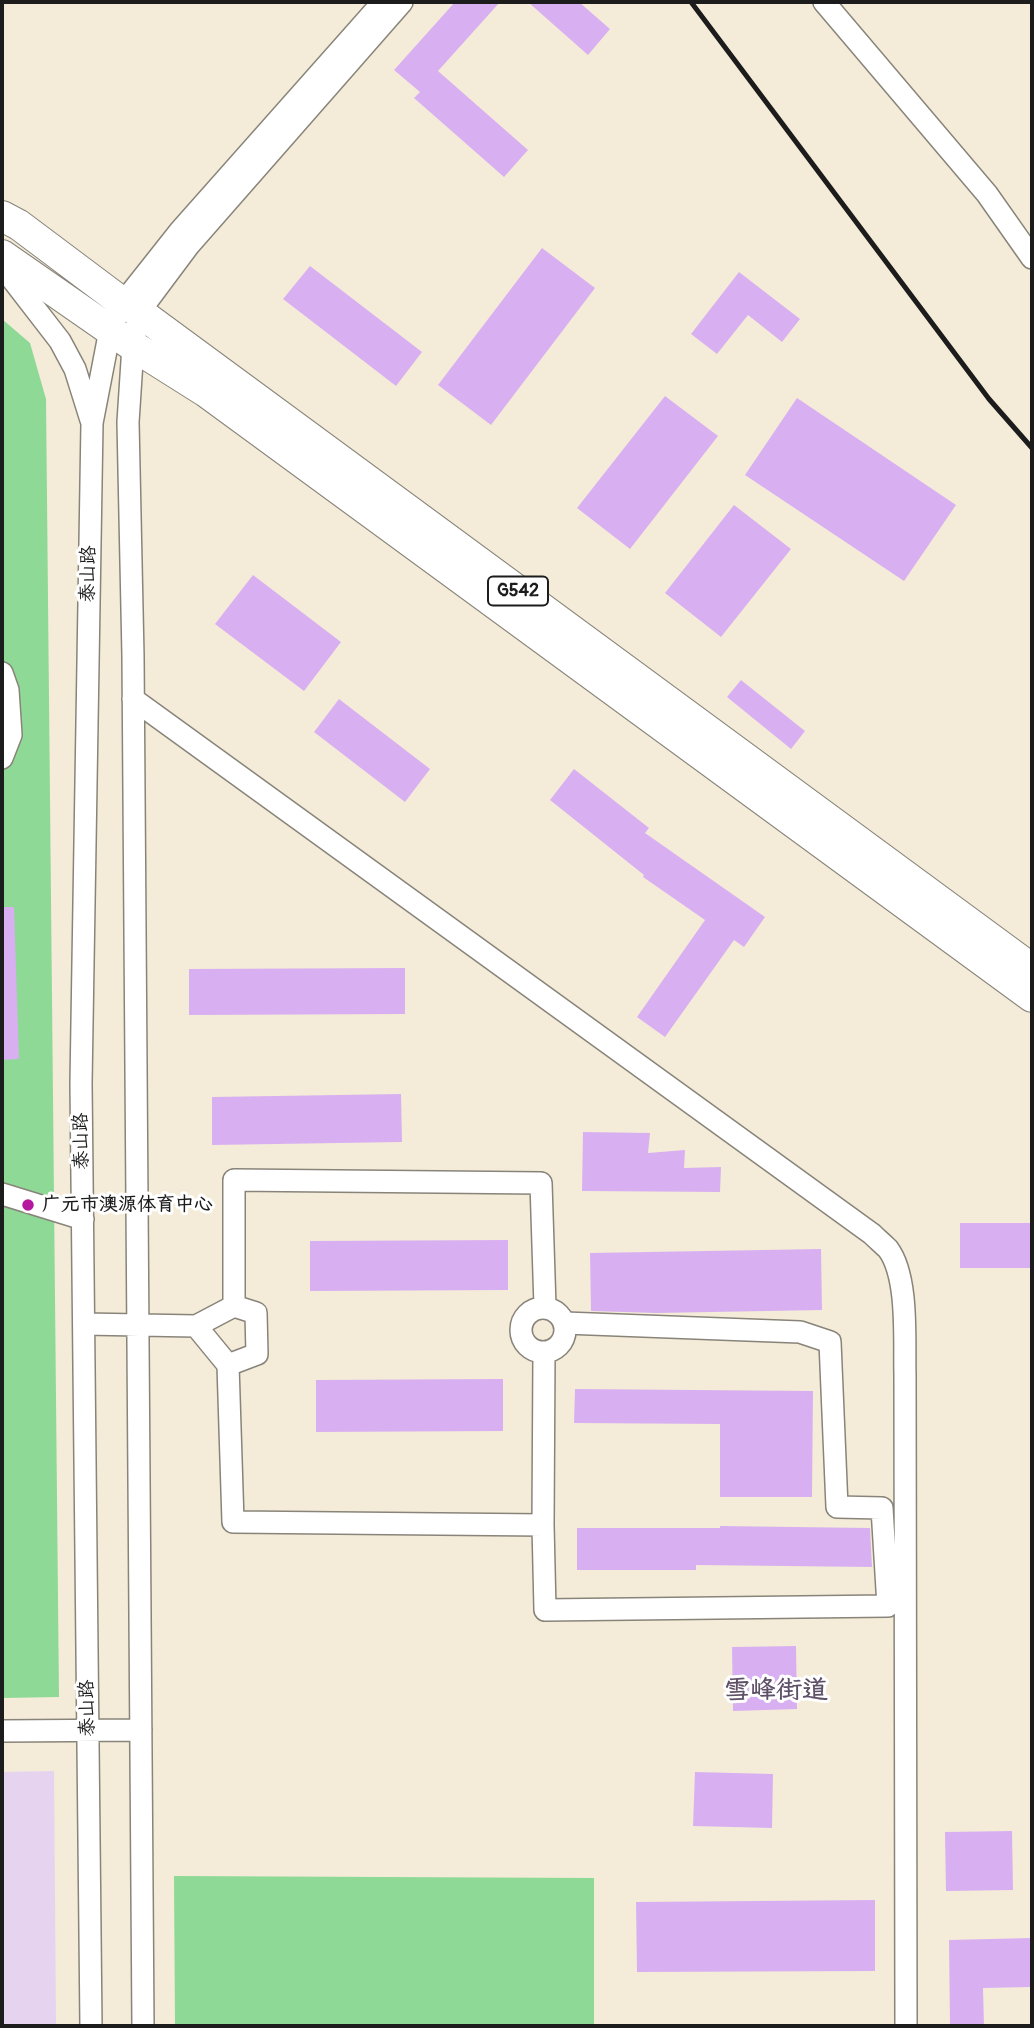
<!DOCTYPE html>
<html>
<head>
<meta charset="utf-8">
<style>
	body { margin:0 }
	#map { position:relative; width:1034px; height:2028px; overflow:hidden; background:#f4ecd8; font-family:Pangolin,sans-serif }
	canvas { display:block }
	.frame { position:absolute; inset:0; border:4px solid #1c1c1c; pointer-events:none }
</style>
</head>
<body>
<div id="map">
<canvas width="1034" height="2028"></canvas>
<div class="frame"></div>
</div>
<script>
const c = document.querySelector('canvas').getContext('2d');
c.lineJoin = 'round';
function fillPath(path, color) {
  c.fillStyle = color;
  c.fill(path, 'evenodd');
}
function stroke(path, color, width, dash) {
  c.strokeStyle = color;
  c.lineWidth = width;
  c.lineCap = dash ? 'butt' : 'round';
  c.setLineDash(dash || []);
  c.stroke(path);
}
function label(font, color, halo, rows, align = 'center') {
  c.font = font + ' Pangolin,"LXGW WenKai TC",sans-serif';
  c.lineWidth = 6;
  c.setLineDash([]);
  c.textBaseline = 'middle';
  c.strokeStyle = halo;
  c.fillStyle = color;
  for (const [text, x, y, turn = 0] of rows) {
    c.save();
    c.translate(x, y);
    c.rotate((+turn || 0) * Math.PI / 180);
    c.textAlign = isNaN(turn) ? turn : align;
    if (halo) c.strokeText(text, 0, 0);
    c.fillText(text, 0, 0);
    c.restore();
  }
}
fillPath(new Path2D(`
	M54,1771L56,2026H2V1772Z`), '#e6d3f0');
fillPath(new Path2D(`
	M2,319L30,343L46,399L59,1697L2,1698Z
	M174,1876L594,1878V2026H175Z`), '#8ed995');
fillPath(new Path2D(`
	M455,2H500L438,71L528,150L504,177L414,98L420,92L394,70Z
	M528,2H579L610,29L588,55Z
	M542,248L595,288L491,425L438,385Z
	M310,266L422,352L396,386L283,299Z
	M739,272L800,319L782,342L748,315L717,354L691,334Z
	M665,396L718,436L630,549L577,508Z
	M797,398L956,505L904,581L745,475Z
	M734,505L791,549L721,637L665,593Z
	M253,575L341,642L304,691L215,624Z
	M741,680L805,731L791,749L727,697Z
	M339,699L430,769L405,802L314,732Z
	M574,769L649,828L645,833L765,917L744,947L734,940L665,1037L637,1017L705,920L643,877L644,875L550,800Z
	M2,907H14L19,1059L2,1060Z
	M405,968V1014L189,1015V969Z
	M401,1094L402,1142L212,1145V1097Z
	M583,1132L650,1133L648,1153L685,1150L684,1168L721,1167L720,1192L582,1191Z
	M960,1223H1032V1268H960Z
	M508,1240V1290L310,1291V1241Z
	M821,1249L822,1310L657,1313L591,1311L590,1253Z
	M503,1379V1431L316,1432V1380Z
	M575,1389L813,1391L812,1497H720V1424L574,1423Z
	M720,1526L870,1528L872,1567L696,1565V1570H577V1528H720Z
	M796,1646L797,1709L733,1711L732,1647Z
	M695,1772L773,1774L772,1828L693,1826Z
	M1012,1831L1013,1890L946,1891L945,1832Z
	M875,1900V1971L637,1972L636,1902Z
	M1032,1938V1987L983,1988L984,2026H950L949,1940Z`), '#d8b0f1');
const minor = new Path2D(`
	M824,2L987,194L1032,258
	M2,266L60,341L75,369L91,420
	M2,673L8,690L11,735L2,758
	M133,699L872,1234C877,1239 883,1244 888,1249C909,1277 904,1341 905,1375L906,2026
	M2,1194L83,1219
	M521 1330a22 22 0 1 1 44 0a22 22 0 1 1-44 0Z
	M84,1324L196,1326
	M544,1353L543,1525L233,1522L228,1365L257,1354L256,1313L234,1306V1180L541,1183L545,1307
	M228,1365L196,1326L234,1306
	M543,1525L545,1610L888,1606L882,1508L837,1507L830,1342L800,1332L565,1323
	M2,1731L141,1730
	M91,2026L81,1083L92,423L110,330L123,303L180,231L383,2
	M143,2026L133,656L128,422L133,346L139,312L189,245L402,2`);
const highway = new Path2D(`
	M2,216L19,225L123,303L139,312L1032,969
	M2,255L133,346L206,392L1032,997`);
stroke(minor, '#88847a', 24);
stroke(highway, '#88847a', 32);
stroke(minor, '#fff', 21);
stroke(highway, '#fff', 30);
stroke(new Path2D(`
	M691,2L989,399L1032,448`), '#1c1c1c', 5);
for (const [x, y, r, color] of [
	[28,1205,7,"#b5179e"]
]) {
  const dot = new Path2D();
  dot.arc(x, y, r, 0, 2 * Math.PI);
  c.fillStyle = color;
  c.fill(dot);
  stroke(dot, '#fff', 2.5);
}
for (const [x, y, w] of [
	[518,591,60]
]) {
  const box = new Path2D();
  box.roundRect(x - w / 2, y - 14.5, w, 29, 5);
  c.fillStyle = '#fff';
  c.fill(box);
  stroke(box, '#1c1c1c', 2);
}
label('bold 18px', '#1c1c1c', null, [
	["G542",518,591]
]);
label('19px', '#1c1c1c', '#fff', [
	["泰山路",89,574,-89],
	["泰山路",82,1141,-91],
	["泰山路",88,1708,-91]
]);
label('bold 19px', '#1c1c1c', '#fff', [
	["广元市澳源体育中心",42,1205]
], 'left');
label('bold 26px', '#5e5067', '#fff', [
	["雪峰街道",776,1691]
]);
</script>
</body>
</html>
